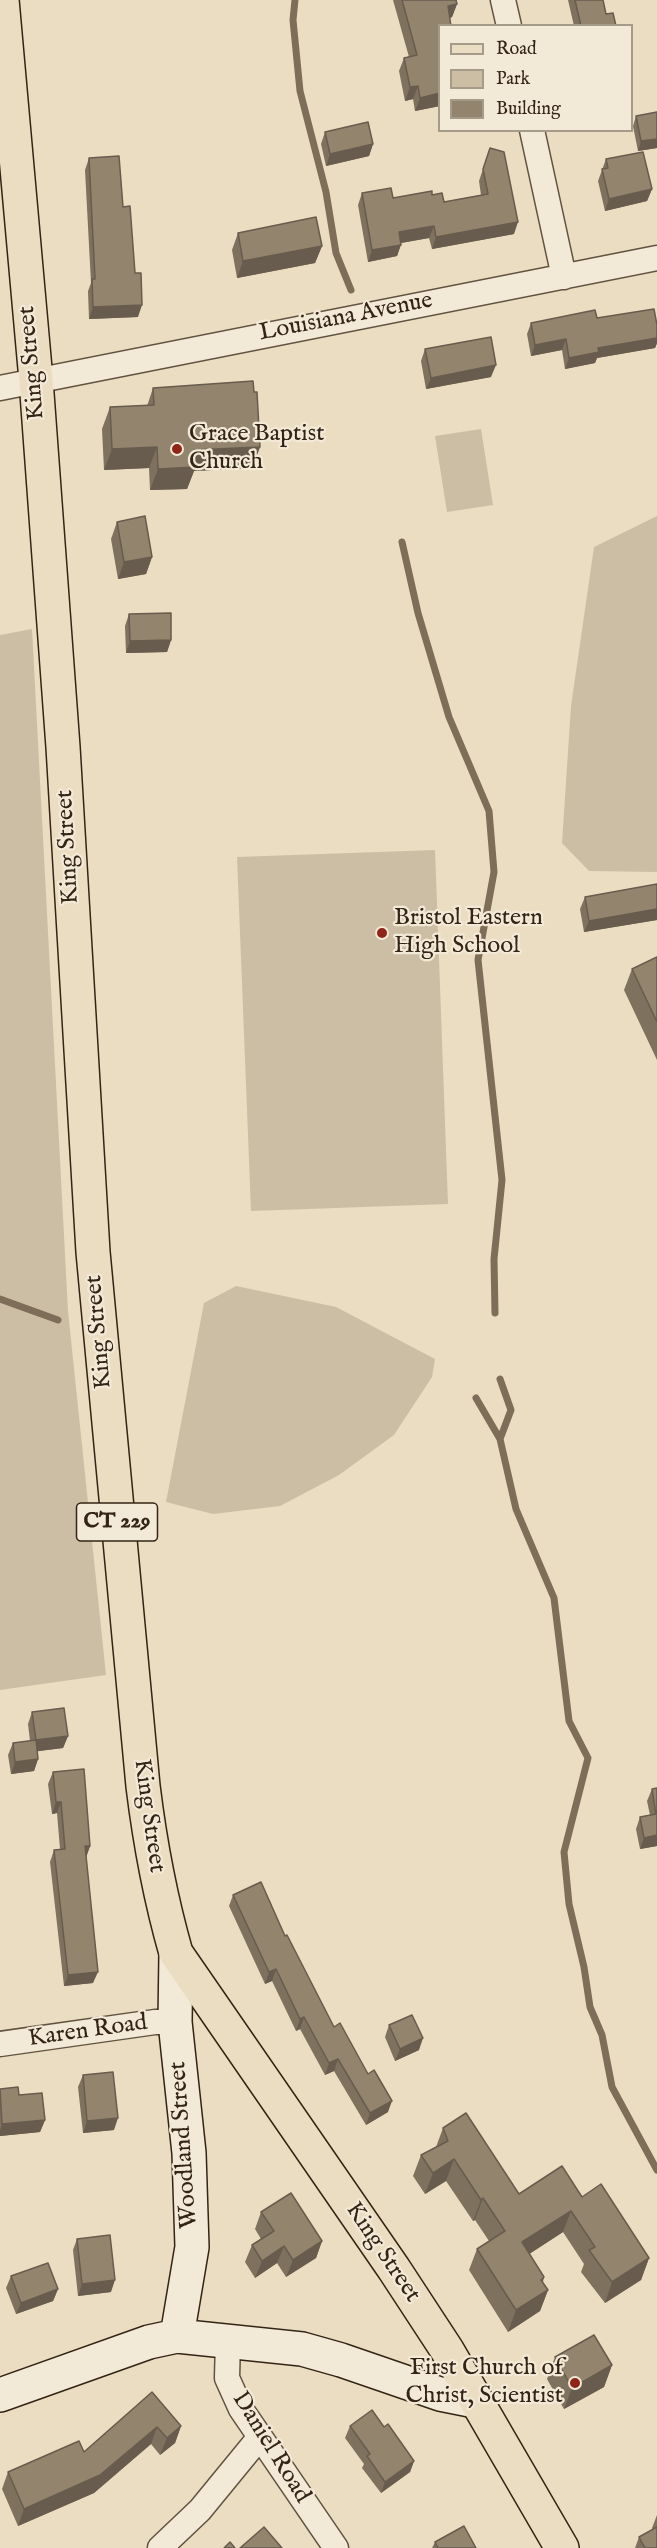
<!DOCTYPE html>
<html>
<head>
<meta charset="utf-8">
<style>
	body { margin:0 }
	#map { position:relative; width:657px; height:2548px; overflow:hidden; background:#ebddc1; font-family:"IM FELL English",serif }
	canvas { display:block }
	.legend { position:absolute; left:438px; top:24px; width:195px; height:108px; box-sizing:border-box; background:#f2e9d7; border:2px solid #a69a89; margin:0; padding:8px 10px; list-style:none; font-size:18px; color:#342415 }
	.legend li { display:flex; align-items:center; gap:12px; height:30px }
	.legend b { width:30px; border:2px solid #a69a89 }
</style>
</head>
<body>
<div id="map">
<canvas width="657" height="2548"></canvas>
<ul class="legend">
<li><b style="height:8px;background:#ebddc1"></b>Road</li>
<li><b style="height:16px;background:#ccbea4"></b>Park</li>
<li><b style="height:16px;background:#93846e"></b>Building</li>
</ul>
</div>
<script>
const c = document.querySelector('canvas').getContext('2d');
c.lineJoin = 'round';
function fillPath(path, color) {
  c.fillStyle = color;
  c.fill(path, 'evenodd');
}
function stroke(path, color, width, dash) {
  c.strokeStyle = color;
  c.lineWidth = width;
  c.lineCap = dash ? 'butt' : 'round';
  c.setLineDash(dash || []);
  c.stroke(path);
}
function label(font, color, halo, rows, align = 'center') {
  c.font = font + ' "IM FELL English",serif';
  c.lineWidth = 4.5;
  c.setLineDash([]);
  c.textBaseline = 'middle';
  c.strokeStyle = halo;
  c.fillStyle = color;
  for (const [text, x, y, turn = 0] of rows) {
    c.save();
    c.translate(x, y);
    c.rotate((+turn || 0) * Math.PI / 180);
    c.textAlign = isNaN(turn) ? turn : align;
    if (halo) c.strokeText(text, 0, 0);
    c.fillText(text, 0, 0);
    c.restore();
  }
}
fillPath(new Path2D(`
	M481,429L493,505L447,512L435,436Z
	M657,516V872L589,871L562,843L571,706L594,547Z
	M32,629L68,1311L106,1675L0,1690V635Z
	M435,850L448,1204L251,1211L237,857Z
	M236,1286L336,1307L435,1359L432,1377L394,1435L339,1475L280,1506L213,1514L166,1502L204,1303Z`), '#ccbea4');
stroke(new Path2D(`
	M295,0L293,20L300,91L326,192L336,253L351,290
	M402,542L418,613L449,717L489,811L494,872L478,960L502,1180L494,1259L495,1313
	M0,1299L58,1320
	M500,1379L511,1410L500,1439L516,1509L554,1598L569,1721L588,1758L564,1852L569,1904L584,1967L590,2007L602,2035L612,2087L657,2170
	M476,1398L500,1439`), '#7d6d59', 7);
const street = new Path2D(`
	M503,0L509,26
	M532,130L564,277
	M0,388L657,258
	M0,2044L155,2022H175
	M228,2340L227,2378L241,2409L336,2548
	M160,2548L200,2510L259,2438`);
const secondary = new Path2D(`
	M176,1953L175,2022L189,2153L192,2247L177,2336
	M0,2395L149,2342L177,2336L302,2349L341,2360L440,2394L475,2401`);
const primary = new Path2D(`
	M2,0L36,380L63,747L93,1252L143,1786C150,1843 160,1897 176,1953L394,2269L447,2350L562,2548`);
stroke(street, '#625240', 27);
stroke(secondary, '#342415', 36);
stroke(primary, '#342415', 36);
stroke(street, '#f2e9d7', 24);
stroke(secondary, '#f2e9d7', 33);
stroke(primary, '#ebddc1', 33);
fillPath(new Path2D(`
	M393,0H456L457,4L452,17L450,18L440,106L415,111L413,99L405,101L399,71L404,58L409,57Z
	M568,0H603L606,14L616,26H574Z
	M657,112V148L638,151L633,126L636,116Z
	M325,132L373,144L369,156L326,166L321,144Z
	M490,148L514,234L432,249L429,238L401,243L397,256L368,262L358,205L362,193L393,198L432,195L444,202L481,195L479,181Z
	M89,158L123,207L135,273L138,317L89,319L88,291L91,283L85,170Z
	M606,159L652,189L647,201L605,211L598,181Z
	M238,233L322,246L315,263L237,278L232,250Z
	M597,318L657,325V343L655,348L597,358L595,363L565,369L562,350L531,356L527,334L531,323Z
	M425,349L491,377L426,389L421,361Z
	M153,388L254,392L260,447L252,468L194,471L187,489L150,490L149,468L104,470L102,429L110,407L147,406Z
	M117,522L152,557L146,574L118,579L111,539Z
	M129,614L171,640L167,652L126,653L125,626Z
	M657,884V920L584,932L580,909L585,897Z
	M657,957V1060L624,990L632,969Z
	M32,1712L68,1736L63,1748L37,1751L38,1759L34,1771L11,1774L8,1755L13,1743L30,1741L28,1724Z
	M53,1772L90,1846L86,1857L93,1983L64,1986L50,1862L54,1850L60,1849L57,1813L52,1814L48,1784Z
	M657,1788V1846L640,1849L636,1829L640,1817L650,1815L647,1801L652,1789Z
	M233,1895L285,1936L334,2027L388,2112L366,2125L334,2071L325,2075L300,2029L296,2031L272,1981L265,1984L229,1906Z
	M389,2025L419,2050L395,2061L385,2037Z
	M83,2075L114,2130L83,2133L78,2087Z
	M0,2089L19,2095L45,2120L40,2132L0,2136Z
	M443,2128L519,2194L582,2197L649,2258L641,2280L605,2303L581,2272L584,2264L563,2232L529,2254L544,2277L543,2282L548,2290L540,2311L508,2332L469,2270L477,2249L489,2241L475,2220L473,2221L446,2181L425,2194L413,2176L421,2155L436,2147Z
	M261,2212L322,2241L316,2258L286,2277L277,2263L255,2278L245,2262L252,2245L261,2239L255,2229Z
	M77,2239L111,2292L78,2296L73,2250Z
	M11,2276L58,2289L53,2301L16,2314L6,2288Z
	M555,2357L612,2365L604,2387L564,2409L547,2379Z
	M152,2392L181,2426L175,2443L160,2455L151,2444L94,2493L18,2526L2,2489L8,2472L84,2452Z
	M350,2426L384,2427L414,2461L410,2472L381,2493L362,2468L364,2464L345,2438Z
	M657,2515V2548H635L639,2537L653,2530L652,2528Z
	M435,2542L476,2548H432Z`), '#7e725f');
fillPath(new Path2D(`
	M457,4L452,17L443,20L448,6Z
	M418,86L413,99L405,101L410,87Z
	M440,93V106L415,111L420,98Z
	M657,139V148L638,151L641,141Z
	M373,144L369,156L326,166L330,154Z
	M652,189L647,201L605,211L609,199Z
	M518,222L514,234L432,249L436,237Z
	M434,226L429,238L395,244L399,232Z
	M401,245L397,256L368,262L372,250Z
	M322,246L315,263L237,278L243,261Z
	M142,305L138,317L89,319L93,307Z
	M657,338V343L655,348L597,358L595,363L565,369L569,358L598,348Z
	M566,339L562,350L531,356L535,345Z
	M496,365L491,377L426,389L431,378Z
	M157,447L149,468L104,470L112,449Z
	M260,447L252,468L194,471L187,489L150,490L158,469L194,450Z
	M152,557L146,574L118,579L124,562Z
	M171,640L167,652L126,653L130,641Z
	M657,909V920L584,932L589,921Z
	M68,1736L63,1748L32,1752L36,1740Z
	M38,1759L34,1771L11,1774L15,1762Z
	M56,1802H61L57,1813L52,1814Z
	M657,1835V1846L640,1849L644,1838Z
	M85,1846H90L86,1858Z
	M276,1969L272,1981L265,1984L269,1972Z
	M98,1972L93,1983L64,1986L68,1975Z
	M304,2017L300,2029L296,2031L300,2019Z
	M423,2038L419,2050L395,2061L400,2049Z
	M338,2059L334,2071L325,2075L329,2063Z
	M392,2101L388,2112L366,2125L370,2113Z
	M118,2118L114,2130L83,2133L87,2121Z
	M45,2120L40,2132L0,2136V2131L2,2124Z
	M454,2159L446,2181L425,2194L433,2173Z
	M483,2198L475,2220L473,2221L481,2200Z
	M571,2211L563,2232L514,2264L522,2242Z
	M322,2241L316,2258L286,2277L293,2260Z
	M284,2246L277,2263L255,2278L262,2261Z
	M649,2258L641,2280L605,2303L612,2282Z
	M544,2277L537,2297L548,2290L540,2311L508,2332L516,2310L541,2280Z
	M115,2280L111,2292L78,2296L82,2284Z
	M58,2289L53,2301L16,2314L21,2303Z
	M612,2365L604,2387L564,2409L572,2388Z
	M181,2426L175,2443L160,2455L167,2438Z
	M157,2427L151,2444L94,2493L18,2526L24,2509Z
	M414,2461L410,2472L381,2493L385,2482Z`), '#675c4d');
const building = new Path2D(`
	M402,0H456L457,4L448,6L451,26H440V93L420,98L418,86L410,87L404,58L417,55Z
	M575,0H603L606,14L613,13L616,26H581Z
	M657,112V139L641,141L636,116Z
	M368,122L373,144L330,154L325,132Z
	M490,148L504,152L518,222L436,237L434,226L399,232L401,245L372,250L362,193L391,188L393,198L432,191V195L442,193L444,202L488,194L483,169Z
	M643,152L652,189L609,199L602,169L608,168L606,159Z
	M119,156L123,207L130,206L135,273H141L142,305L93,307L92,279H95L89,158Z
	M316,217L322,246L243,261L238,233Z
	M654,309L657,325V338L598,348L599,352L569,358L566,339L535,345L531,323L595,310L597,318Z
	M491,337L496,365L431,378L425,349Z
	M253,381L254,392H257L260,447L194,450L195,467L158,469L157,447L112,449L110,407L154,405L153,388Z
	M145,516L152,557L124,562L117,522Z
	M171,613V640L130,641L129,614Z
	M657,884V909L589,921L585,897Z
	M657,957V1022L632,969Z
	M64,1708L68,1736L36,1740L32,1712Z
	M36,1740L38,1759L15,1762L13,1743Z
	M84,1769L90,1846H85L98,1972L68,1975L54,1850L65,1849L61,1802H56L53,1772Z
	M657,1788V1835L644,1838L640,1817L656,1814L652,1789Z
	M261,1882L285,1936L287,1935L334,2027L340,2023L368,2074L374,2070L392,2101L370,2113L338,2059L329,2063L304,2017L300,2019L276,1969L269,1972L233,1895Z
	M412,2015L423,2038L400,2049L389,2025Z
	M113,2072L118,2118L87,2121L83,2075Z
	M18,2087L19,2095L42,2093L45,2120L2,2124L0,2089Z
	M466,2113L519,2194L562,2166L582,2197L601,2184L649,2258L612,2282L589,2250L595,2247L571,2211L522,2242L544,2277L541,2280L548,2290L516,2310L477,2249L505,2231L483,2198L481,2200L454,2159L433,2173L421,2155L448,2141L443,2128Z
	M291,2193L322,2241L293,2260L284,2246L262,2261L252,2245L274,2231L261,2212Z
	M110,2235L115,2280L82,2284L77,2239Z
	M48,2263L58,2289L21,2303L11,2276Z
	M594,2335L612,2365L572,2388L555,2357Z
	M152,2392L181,2426L167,2438L157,2427L100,2475L24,2509L8,2472L79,2441L84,2452Z
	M372,2410L384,2427L388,2424L414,2461L385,2482L367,2456L370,2454L350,2426Z
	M464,2526L476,2548H438L435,2542Z
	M264,2527L282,2548H240Z
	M657,2527V2548H645L639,2537Z
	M230,2542L235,2548H224Z`);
fillPath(building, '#93846e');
stroke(building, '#675c4d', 1.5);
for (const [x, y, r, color] of [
	[177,449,6,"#8f2418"],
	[382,933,6,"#8f2418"],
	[575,2383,6,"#8f2418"]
]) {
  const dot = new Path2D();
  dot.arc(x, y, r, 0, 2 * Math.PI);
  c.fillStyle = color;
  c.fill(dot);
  stroke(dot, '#f2e9d7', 2);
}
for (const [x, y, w] of [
	[117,1522,81]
]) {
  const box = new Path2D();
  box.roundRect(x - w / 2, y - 19, w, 38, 4.5);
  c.fillStyle = '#f2e9d7';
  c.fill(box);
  stroke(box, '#342415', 1.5);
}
label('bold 22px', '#342415', null, [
	["CT 229",117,1522]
]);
label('24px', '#342415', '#f2e9d7', [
	["Louisiana Avenue",346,318,-11],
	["King Street",33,363,-95],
	["King Street",69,847,-93],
	["King Street",100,1332,-95],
	["King Street",148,1816,82],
	["Karen Road",88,2032,-8],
	["Woodland Street",185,2145,-94],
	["King Street",382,2253,56],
	["Daniel Road",270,2448,58]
]);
label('24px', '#342415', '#f2e9d7', [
	["Grace Baptist",189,435],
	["Church",189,463],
	["Bristol Eastern",394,919],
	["High School",394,947],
	["First Church of",563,2369,"right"],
	["Christ, Scientist",563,2397,"right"]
], 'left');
</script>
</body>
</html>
